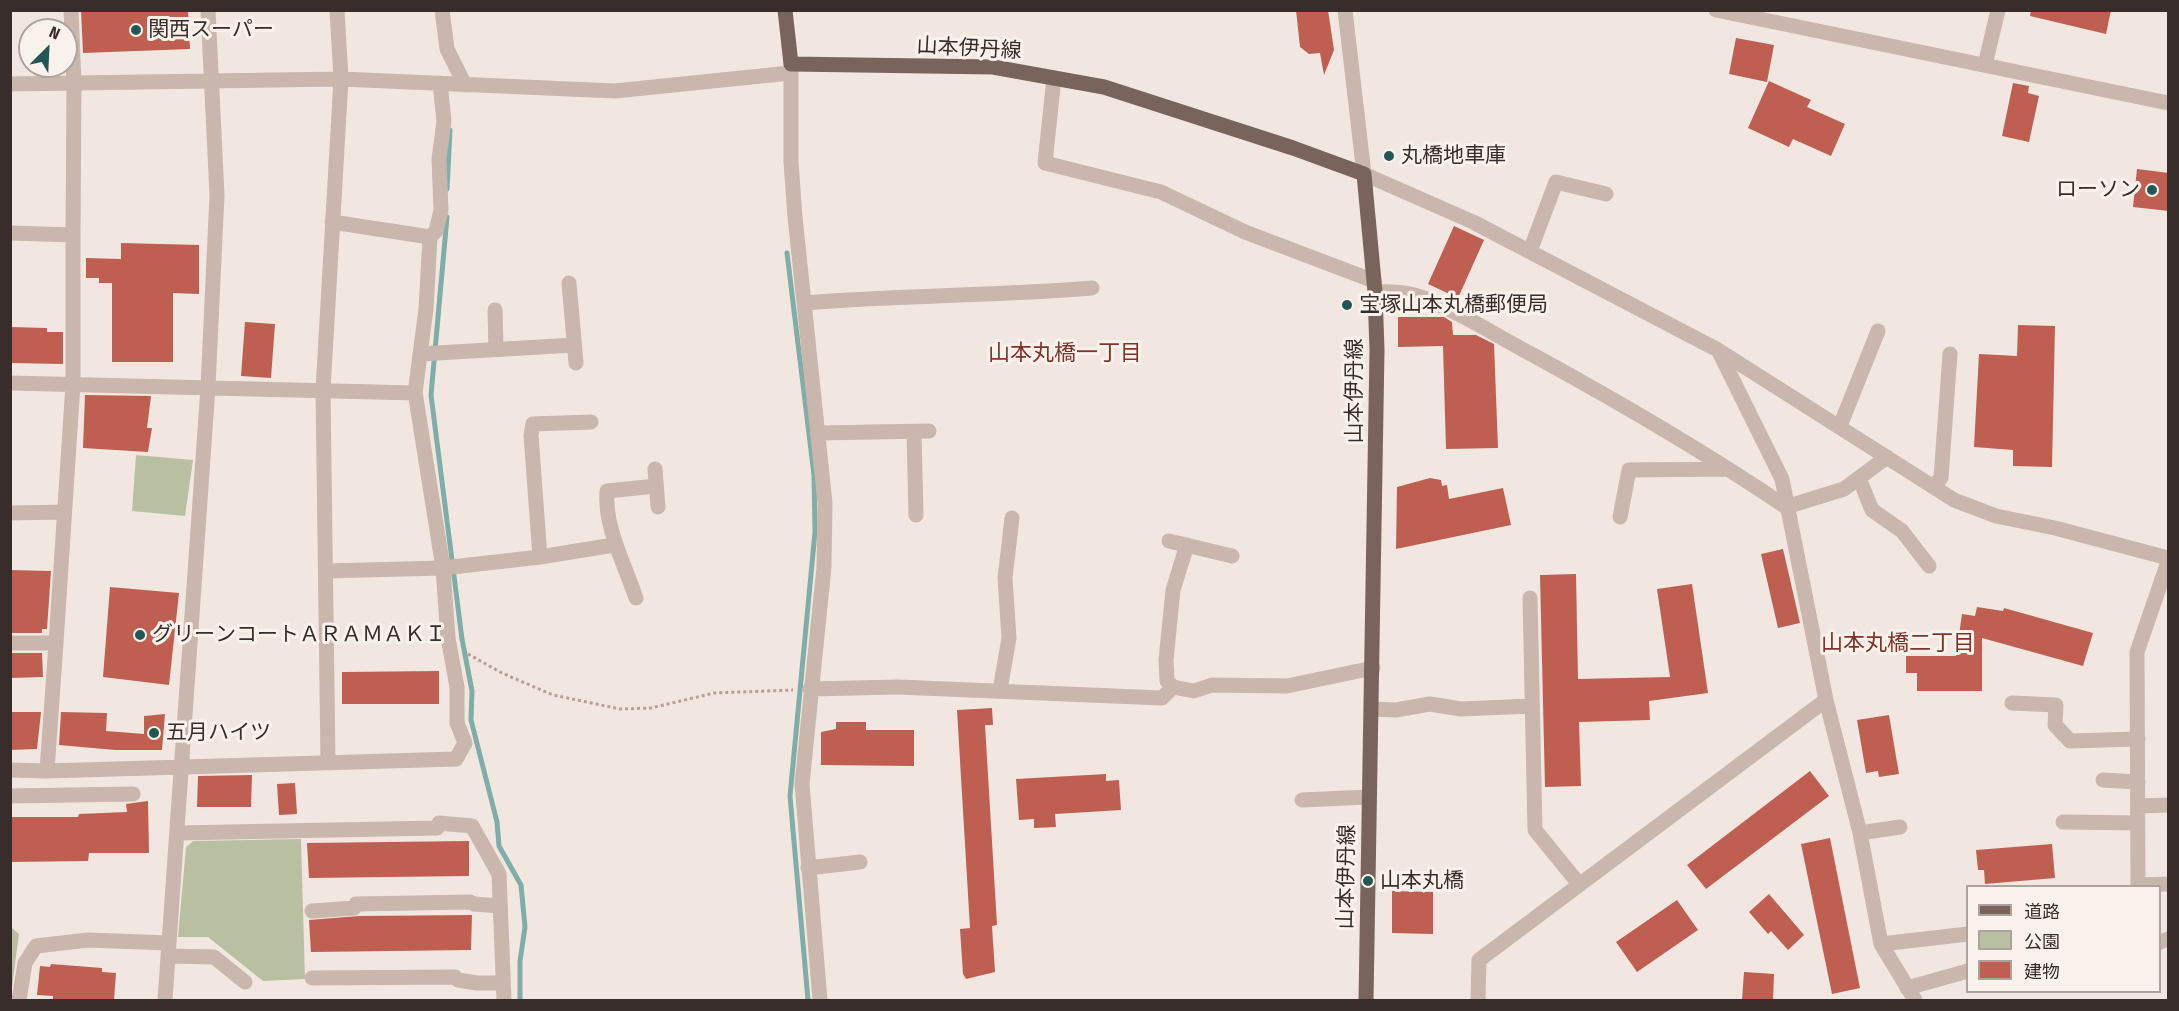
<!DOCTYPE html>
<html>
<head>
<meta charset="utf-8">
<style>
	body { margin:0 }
	#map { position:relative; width:2179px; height:1011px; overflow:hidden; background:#f2e7e0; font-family:"Fira Sans Condensed","Noto Sans JP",sans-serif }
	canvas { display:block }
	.frame { position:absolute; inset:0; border:12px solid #382d2b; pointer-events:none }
	.legend { position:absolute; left:1966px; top:885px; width:195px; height:108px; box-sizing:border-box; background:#f9f2ec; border:2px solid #aca39f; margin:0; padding:8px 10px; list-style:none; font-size:18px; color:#382d2b }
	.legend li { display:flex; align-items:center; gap:12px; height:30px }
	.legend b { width:30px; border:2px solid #aca39f }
	.north { position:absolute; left:18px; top:18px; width:60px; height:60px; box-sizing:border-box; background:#f9f2ec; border:2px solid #aca39f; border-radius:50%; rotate:24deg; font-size:16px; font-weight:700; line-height:24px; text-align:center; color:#382d2b }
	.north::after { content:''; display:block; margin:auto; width:21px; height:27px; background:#235754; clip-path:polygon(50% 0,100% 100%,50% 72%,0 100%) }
</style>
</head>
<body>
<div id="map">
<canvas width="2179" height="1011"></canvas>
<div class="frame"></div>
<ul class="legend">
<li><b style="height:8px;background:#79635d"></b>道路</li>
<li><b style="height:16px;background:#b9c0a1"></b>公園</li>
<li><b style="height:16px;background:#be5f52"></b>建物</li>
</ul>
<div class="north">N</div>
</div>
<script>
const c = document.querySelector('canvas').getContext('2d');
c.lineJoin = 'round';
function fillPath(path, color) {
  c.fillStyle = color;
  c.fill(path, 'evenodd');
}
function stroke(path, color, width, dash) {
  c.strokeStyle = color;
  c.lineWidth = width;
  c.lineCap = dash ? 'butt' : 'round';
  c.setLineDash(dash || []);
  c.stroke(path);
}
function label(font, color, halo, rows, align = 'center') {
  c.font = font + ' "Fira Sans Condensed","Noto Sans JP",sans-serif';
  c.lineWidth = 6;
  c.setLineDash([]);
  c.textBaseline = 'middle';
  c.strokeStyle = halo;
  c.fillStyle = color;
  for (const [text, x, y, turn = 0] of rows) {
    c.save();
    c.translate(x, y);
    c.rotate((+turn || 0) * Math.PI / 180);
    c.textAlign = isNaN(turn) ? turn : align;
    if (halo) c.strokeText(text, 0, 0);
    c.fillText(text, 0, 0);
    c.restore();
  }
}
fillPath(new Path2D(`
	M136,455L193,460L185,516L132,511Z
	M301,839L305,979L263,981L208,937H178L186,847L193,841Z
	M11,927L19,934L11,995Z`), '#b9c0a1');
stroke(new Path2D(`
	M447,189L450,130
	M447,217L431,395L462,639L472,691L471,720L497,822L499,846L521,885L525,927L520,961V1000
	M787,253L814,475L815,532L790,796L808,1000`), '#81ada9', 5);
fillPath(new Path2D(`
	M81,10H188L190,49L83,53Z
	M1296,10H1328L1334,50L1324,75L1320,53L1309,54L1300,47Z
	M2031,10H2111L2106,34L2030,16Z
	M1736,38L1774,45L1767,82L1729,74Z
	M1769,81L1811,100L1807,107L1845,124L1831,156L1793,139L1789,147L1748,128Z
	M2013,83L2029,86L2028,93L2039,96L2029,142L2002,136Z
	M2137,169L2169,173V211L2133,207Z
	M1454,226L1484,240L1458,298L1428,284Z
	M121,243L199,245V294L173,293V362H112V283H99V278H86V258L121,259Z
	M1398,317H1444L1452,322L1453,335H1476L1494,344L1498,448L1446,449L1443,346L1398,347Z
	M245,322L275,324L271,378L241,376Z
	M2018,325L2055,326L2052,467L2013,466V450L1974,447L1979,354L2017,356Z
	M10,327L47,328V332H63V364L10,363Z
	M85,395L151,396L147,428H152L148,452L83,448Z
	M1430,478L1441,480L1442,486L1447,485L1449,499L1503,488L1511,525L1396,549L1397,487Z
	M1783,549L1800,623L1778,628L1761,554Z
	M10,570L51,571L47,629H42V633H10Z
	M1576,574L1578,679L1670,677L1657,589L1692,584L1708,693L1649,701L1650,720L1579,722L1581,786L1545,787L1540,575Z
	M110,587L179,593L169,685L103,677Z
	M1977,607L2003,611L2004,608L2093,633L2083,666L1982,638V691H1917V673H1906V656H1956L1962,614L1975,616Z
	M10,653H42L43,677L10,678Z
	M439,671V704H342V672Z
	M992,708L993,725H985L997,925L992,926L995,972L966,979L963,974L960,929L970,928L957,710Z
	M10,712H41L37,749L10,750Z
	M61,712L107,713L106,731L144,734V716L165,714L162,750H115L59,745Z
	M1889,715L1899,774L1879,777L1878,771L1866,773L1857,720Z
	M836,722H866V730H914V766L821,765V732L836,729Z
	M1810,771L1829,796L1706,889L1687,865Z
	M1106,774V781L1119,780L1121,810L1055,814L1056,827L1034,828V819L1019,820L1016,779Z
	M252,775L251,807H197L198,776Z
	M295,783L297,814L279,815L277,784Z
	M148,801L149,853H89L88,861L10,862V817H78L79,814L127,812L126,804Z
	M1830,838L1860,988L1832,994L1801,844Z
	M469,841V876L309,878L307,843Z
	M2052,844L2055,878L1985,884L1984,870H1978L1976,850Z
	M1392,891L1433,892V934L1392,933Z
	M1769,894L1804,935L1788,950L1771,931L1768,934L1749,912Z
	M1677,900L1698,930L1637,972L1616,942Z
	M472,915L471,950L311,952L309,920L359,916Z
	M51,964L102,968V972L116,973L114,1000H53V996L37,995L40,966L50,967Z
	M1744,972L1774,974L1773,1000H1742Z`), '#be5f52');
stroke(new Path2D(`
	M468,654L502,673L553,695L620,709L651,708L714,693L793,690`), '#b5a097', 3, [3, 3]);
stroke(new Path2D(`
	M71,10L74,83L73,235
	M442,10L447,49L465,85
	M1345,10L1364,174L1473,222L1718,350L1954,500L1996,516L2055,528L2168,558
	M1716,10L2168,103
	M791,64V162L795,217L825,503L824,567L802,784L820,1000
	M1985,65L1998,10
	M1054,78L1045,163L1161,192L1245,232L1374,281
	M10,84L341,79L615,91L790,73
	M10,233L73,235V384L56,643
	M430,237L436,231L441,210L439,159L444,121L440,83
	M1530,251L1556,182L1606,194
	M569,283L576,363
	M1375,292C1391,291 1409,292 1424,298C1462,313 1497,336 1533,355C1619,402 1705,452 1786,507L1844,489L1887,457
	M805,303C900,295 996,296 1092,288
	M495,310L496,349
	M420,354L574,345
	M10,383L415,393L426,309L430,237L332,222
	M1840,426L1878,331
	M914,432L916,515
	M819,433L929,431
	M655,469L658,507
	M1859,478L1872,510L1902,531L1929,566
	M1933,486L1941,478L1950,354
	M10,513L64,512
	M1620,517L1629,470L1727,469
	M1169,541L1232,556
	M1187,545L1173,590L1166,660L1167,681L1173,687L1194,691L1212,685L1287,686L1373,668
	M540,557L614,545
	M326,571L443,568L540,557L531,435L533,424L591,422
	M636,598C625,565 604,527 607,491L656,486
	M1530,598L1535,830L1579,884
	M10,643H56L47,771
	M810,689L898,687L1162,698L1173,687
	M1000,690L1009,638L1005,578L1012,518
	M1826,700L1860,833L1881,944L1915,1000
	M2012,703L2056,705L2055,725L2070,741L2138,739
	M1372,709L1396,710L1430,704L1461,709L1531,706
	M328,762L323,390L341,79L337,10
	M10,770L47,771L456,759L465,743L457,723V687L448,638L443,568L415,392
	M2103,780L2138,782
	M10,796L133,794
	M1302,800L1369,797
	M2138,806L2168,805
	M2063,822L2138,823
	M177,833L437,828L439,823L472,826L499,874L504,1000
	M1860,833L1900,827
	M808,868L860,862
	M2138,885L2168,884
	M2138,886L2137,652L2168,562
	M312,911L354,908L356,904L470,902L474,904L500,906
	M2160,942L2168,939
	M1881,944L1968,934
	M169,956L214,957L245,982
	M312,978L455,977L458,980L477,983H503
	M1907,988L1968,971
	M19,1000L25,963L36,946L88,940L169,943
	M165,1000L208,387L217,195L208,10
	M1478,1000L1479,960L1826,700L1782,479L1718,350`), '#c9b6ac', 15);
stroke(new Path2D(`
	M785,10L791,64L993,67L1104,87L1293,148L1364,174L1375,292L1377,350L1366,1000`), '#79635d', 15);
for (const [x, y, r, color] of [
	[136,30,6,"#235754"],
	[1389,156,6,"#235754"],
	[2152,190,6,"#235754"],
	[1347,305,6,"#235754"],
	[140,635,6,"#235754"],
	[154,733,6,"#235754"],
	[1368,881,6,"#235754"]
]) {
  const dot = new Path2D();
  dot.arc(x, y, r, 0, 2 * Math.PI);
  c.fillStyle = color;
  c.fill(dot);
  stroke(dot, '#f9f2ec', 2);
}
label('21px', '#382d2b', '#f9f2ec', [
	["関西スーパー",148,30],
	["丸橋地車庫",1401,156],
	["ローソン",2140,190,"right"],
	["宝塚山本丸橋郵便局",1359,305],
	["グリーンコートＡＲＡＭＡＫＩ",152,635],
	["五月ハイツ",166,733],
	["山本丸橋",1380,881]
], 'left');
label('21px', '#382d2b', '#f9f2ec', [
	["山本伊丹線",969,49,3],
	["山本伊丹線",1355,391,-90],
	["山本伊丹線",1347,877,-89]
]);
label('22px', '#823329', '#f9f2ec', [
	["山本丸橋一丁目",1065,354],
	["山本丸橋二丁目",1898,644]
]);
</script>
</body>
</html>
